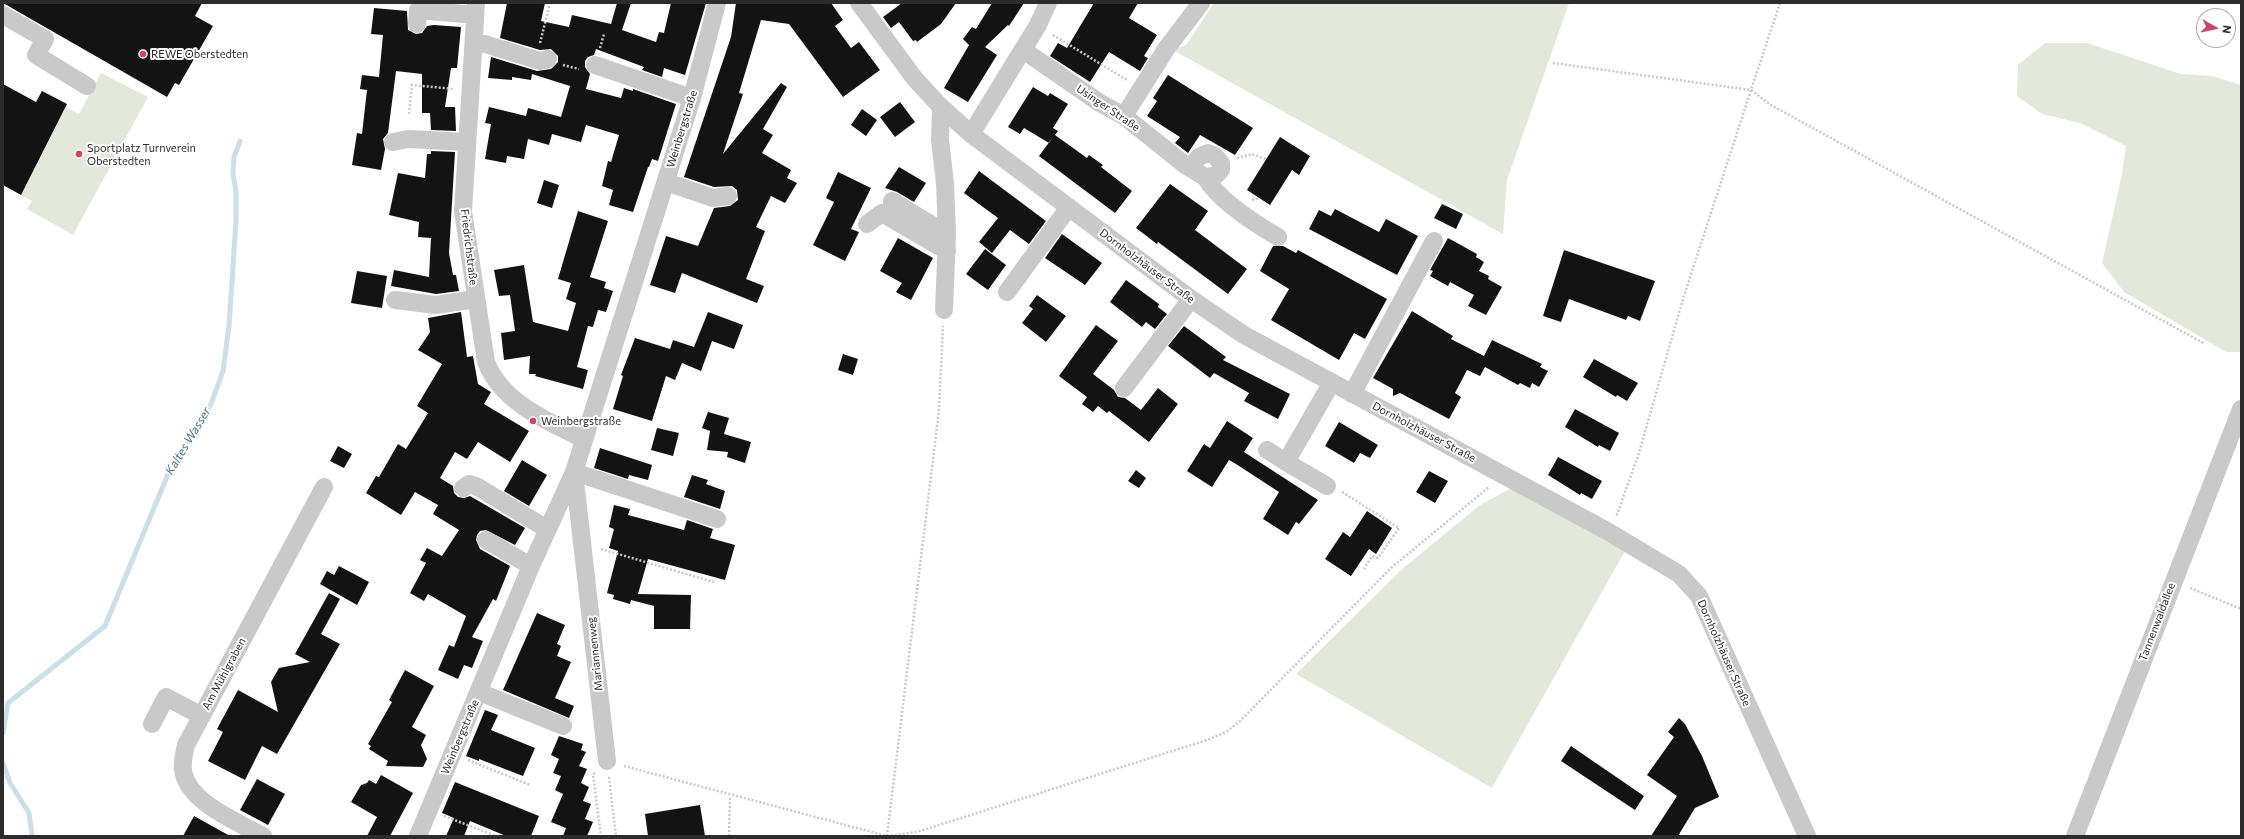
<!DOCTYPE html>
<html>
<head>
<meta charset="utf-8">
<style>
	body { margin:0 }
	#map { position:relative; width:2244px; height:839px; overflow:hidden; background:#fff; font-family:Commissioner,sans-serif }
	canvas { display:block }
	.frame { position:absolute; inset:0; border:4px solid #2c2c2c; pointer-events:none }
	.north { position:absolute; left:2196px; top:8px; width:40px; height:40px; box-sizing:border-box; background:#fff; border:1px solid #ababab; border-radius:50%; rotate:98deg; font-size:11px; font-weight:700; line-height:16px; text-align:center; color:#2c2c2c }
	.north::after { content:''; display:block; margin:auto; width:14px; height:18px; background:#ce4463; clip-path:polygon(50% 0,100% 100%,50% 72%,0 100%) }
</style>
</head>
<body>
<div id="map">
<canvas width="2244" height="839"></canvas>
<div class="frame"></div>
<div class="north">N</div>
</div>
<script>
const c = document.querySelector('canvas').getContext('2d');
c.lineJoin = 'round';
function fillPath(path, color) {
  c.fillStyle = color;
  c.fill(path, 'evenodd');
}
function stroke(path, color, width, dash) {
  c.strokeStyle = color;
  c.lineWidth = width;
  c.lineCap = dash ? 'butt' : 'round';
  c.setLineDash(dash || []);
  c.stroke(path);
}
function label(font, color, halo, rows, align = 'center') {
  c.font = font + ' Commissioner,sans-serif';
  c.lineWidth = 4;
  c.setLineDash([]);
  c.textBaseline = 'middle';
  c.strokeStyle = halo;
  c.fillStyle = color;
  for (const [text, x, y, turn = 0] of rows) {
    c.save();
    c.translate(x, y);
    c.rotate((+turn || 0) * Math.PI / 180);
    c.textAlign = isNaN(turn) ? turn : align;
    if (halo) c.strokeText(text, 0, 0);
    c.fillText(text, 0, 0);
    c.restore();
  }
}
fillPath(new Path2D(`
	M1214,3H1569L1507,180L1503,234L1173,50L1186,45Z
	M2045,43H2087L2181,74L2212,76L2241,85V352H2226L2124,292L2102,263L2122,174L2126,146L2080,123L2042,114L2017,96L2018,65Z
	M101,73L148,97L73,235L27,209L32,201L21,195L66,107L79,114Z
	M1513,487L1626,549L1492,788L1296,674L1401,570L1480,505Z`), '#e4e8db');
stroke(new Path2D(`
	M3,733L8,703L105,626L171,467L211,404L223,371L229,326L236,220V191L233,174L234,157L240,141
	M3,763L10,783L29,813L32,836`), '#cadfe6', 5);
fillPath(new Path2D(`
	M3,3H202L195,16L213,26L179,85L175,83L167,97Z
	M507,3H545L541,21L569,27L572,15L611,24L617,3H631L622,30L656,42L659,32L664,33L671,3H706L685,75L664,68L662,77L642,70L644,67L596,49L594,55L588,57L585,61V67L590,74L586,89L621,98L624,88L633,91V89L676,104L658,161L652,159L649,167H648L633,212L609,205L613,190L602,186L608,161L611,162L619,135L586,125L581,142L552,134L549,145L528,139L524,159L507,156L506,163L485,159L491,124L485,123L489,107L526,116L528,108L561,117L570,86L532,74L531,80L512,77V80L488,78L491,57L537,71L551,69L558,62V56L551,49L540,50L500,38Z
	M736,3H831L843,20L835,26L851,48L859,42L880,70L843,97L789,24L761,20L739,93L743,94L723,154L781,83L787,87L763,129L773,135L762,153L791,170L787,178L797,183L785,203L771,196L756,227L765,231L746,279L764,286L757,303L682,273L675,293L650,285L666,236L698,246L714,208L730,206L738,200L737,190L732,186L714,187L684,177L731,37Z
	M902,3H956L941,24L917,42L916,40L913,41L899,22L891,28L883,17Z
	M992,3H1024L1009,26L1008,25L985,47L997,55L968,102L944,88L969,45L963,39L972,27L976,29Z
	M1094,3H1138L1129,18L1157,35L1144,56L1148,58L1140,71L1109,52L1090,82L1050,56L1058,43L1067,48Z
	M374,8L407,11L408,30L416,34L422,33L427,26L434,25L461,27L457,68H451L445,107H455L456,131L431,130L430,113H422V74L396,71L388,133L383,139L385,149L381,170L352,165L357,133L362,134L367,90L360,89L362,75L379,77L383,35L371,34Z
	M1168,75L1253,128L1235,155L1200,135L1188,153L1175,143L1180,137L1147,116L1157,101L1153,98Z
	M3,84L36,102L42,91L67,104L21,195L3,185Z
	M1033,87L1048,96L1050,93L1068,104L1053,128L1058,131L1055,135L1087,158L1089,155L1103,165L1101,167L1132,191L1115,213L1039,156L1053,137L1049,143L1024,128L1020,134L1008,127Z
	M900,102L915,122L895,137L880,117Z
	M862,109L877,120L866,136L851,125Z
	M1280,137L1310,156L1299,175L1292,170L1270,205L1247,190Z
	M431,151L455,152L449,253L453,275H456L459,291L436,294L391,286L394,270L429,277L431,238L418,237L419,222L389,215L398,173L425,178L427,154H431Z
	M899,167L926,183L914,202L897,192L885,188Z
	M979,171L1046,221L1029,244L1010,230L992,253L979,242L998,218L964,193Z
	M838,172L871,188L851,229L859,232L845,261L813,245L834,202L826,198Z
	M544,180L559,185L552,208L537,203Z
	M1170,184L1208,211L1195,230L1247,269L1228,294L1158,242L1157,244L1136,228Z
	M1442,204L1463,214L1456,229L1434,218Z
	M1335,209L1379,232L1386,219L1418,236L1397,275L1309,229L1319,210L1331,216Z
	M578,211L608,221L590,277L606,282L604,288L613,291L606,312L598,310L593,327L588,326L577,367L588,370L583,389L535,376L536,374H529L530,356L504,360L501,333L515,331L510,295L499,296L494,270L524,265L533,322L568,331L576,303L566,299L571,283L558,279Z
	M1062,234L1102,263L1085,285L1045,258Z
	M898,238L933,258L911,300L896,292L902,283L880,271Z
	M1448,238L1477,254L1476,257L1484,262L1479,271L1489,276L1488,279L1502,287L1486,315L1468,306L1474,295L1450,282L1448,286L1430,276L1433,271L1430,270Z
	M1273,246H1283L1296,253L1298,250L1387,299L1365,339L1354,333L1339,360L1271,320L1289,289L1260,271Z
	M985,249L1006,265L988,290L966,274Z
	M1564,250L1655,281L1640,321L1628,316L1626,320L1569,299L1561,322L1543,316Z
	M357,271L387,276L382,308L351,303Z
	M1126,280L1159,304L1158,307L1167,314L1155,329L1146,322L1142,327L1110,302Z
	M1037,295L1066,316L1046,342L1022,323L1033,309L1029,306Z
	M1412,311L1453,336L1451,339L1484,356L1492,340L1542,364L1540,367L1548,371L1539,387L1532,383L1530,388L1520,383L1518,385L1485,367L1480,376L1467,370L1455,393L1461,397L1449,419L1400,393L1393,396V389L1373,378Z
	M461,312L467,357L473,356L478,384L491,392L484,404L529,431L510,462L478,442L467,459L455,452L440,478L453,486L454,493L458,497L464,498L470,496L525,528L515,545L486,530L480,531L477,535L476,540L480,549L510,566L496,601L493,599L472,637L483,641L472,668L464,665L458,679L438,670L449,645L454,647L466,616L428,594L424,601L410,593L426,563L420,560L427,548L442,556L459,530L433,514L438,505L415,492L401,515L366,493L376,476L379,477L398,444L406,449L428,413L417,406L442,364L418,350L430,332L428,318Z
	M708,312L743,325L734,349L712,341L701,371L682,363L675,380L666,376L652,421L613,409L623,376L621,375L635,338L670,349L673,340L694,347Z
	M1096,325L1118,341L1093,374L1114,390L1118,397L1125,398L1141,410L1158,388L1178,404L1149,442L1109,411L1107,413L1098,406L1093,412L1082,404L1087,397L1059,376Z
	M1184,326L1226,357L1223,360L1290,394L1278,419L1244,401L1249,393L1214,373L1210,378L1168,346Z
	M843,354L858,359L853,375L838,370Z
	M1594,359L1638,383L1627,401L1617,395L1616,397L1583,377Z
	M1575,409L1619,433L1610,451L1599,445L1598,447L1565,427Z
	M708,412L729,418L724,434L751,442L745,463L727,457L728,452L707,450L710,431L702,428Z
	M1227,421L1253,438L1244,452L1318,500L1299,524L1296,522L1288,535L1263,519L1279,492L1236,464L1229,460L1212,487L1187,471L1204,444L1210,448Z
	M1339,422L1378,445L1370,458L1360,453L1354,463L1325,446Z
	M657,428L679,433L673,456L651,450Z
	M338,446L352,454L344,468L330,461Z
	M600,448L652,465L648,480L629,475L628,479L594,468Z
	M1558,457L1602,481L1592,499L1581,493L1580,495L1548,475Z
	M522,460L547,475L529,506L504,491Z
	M1136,470L1146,478L1139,488L1128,481Z
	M1429,471L1448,481L1435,503L1416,492Z
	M692,475L708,480L706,484L725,491L720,509L684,497Z
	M614,505L630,509L628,515L684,530L687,520L713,529L710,538L735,545L725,580L648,559L638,594L691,595L690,629H654V606L631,600L630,604L613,599L614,595L607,593L618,551L609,548L614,529L609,527Z
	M1367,511L1392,528L1376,554L1369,549L1351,576L1325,559L1343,532L1350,537Z
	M339,566L369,582L357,605L320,584L327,571L334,575Z
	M329,593L340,599L321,634L340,644L277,754L262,746L245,780L208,761L223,732L217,729L238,690L278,712L271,682L279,668L310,662L295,654Z
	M537,613L565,625L557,644L561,646L557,656L571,662L555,698L574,706L569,718L503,690Z
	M405,670L434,686L412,727L426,735L421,745L427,759L423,767L386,766L388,761L369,749L371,746L368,744L392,702L389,700Z
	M485,710L498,715L491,730L535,748L523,776L479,759V761L466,756Z
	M1679,718L1685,724L1702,756L1719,797L1695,808L1678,836H1651L1677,796L1647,775L1674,737L1668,732Z
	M559,736L583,744L581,750L586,752L579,766L587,769L581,783L589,787L583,801L591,804L585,819L593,822L587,836H563L566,828L551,822L563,794L555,790L561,776L553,773L559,759L551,755Z
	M1571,746L1644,796L1635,810L1561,761Z
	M381,775L413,793L390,836H367L377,817L351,802L361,785L367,783L369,780L376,784Z
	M257,779L285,794L268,825L240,810Z
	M455,782L539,816L531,836H506L470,821L464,836H446L454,818L442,813Z
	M700,805L705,836H648L645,814Z
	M194,816L230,836H183Z`), '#131313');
stroke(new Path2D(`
	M1780,3L1751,90L1771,105L2205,344
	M1053,35L1127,80
	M540,43L550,3
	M600,48L604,34
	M1553,63L1751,90L1683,299L1638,456L1616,517
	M563,65L579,69
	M409,114L412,85L454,89
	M1237,158L1252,154L1266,159
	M1252,200L1259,198
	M1342,492L1399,528L1378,558L1372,556L1364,569
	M601,549L714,582
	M2190,588L2241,609
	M468,760L530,785
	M624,766L887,836L917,832L1207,740L1226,732L1239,722L1391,568L1489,487
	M595,773L593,774L601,836
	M609,777L616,836
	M444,816L496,836
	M729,836L730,796
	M887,836L939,410L943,326`), '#c9c9c9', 2.5, [2, 2]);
stroke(new Path2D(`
	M476,3L463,211L486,362C502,402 546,421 584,439
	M859,3L915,79L941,107L971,134L1191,299L1244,335L1607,531L1679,574L1699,596L1807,836
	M3,15L45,39L36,55L87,86
	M417,24L418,10L475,15
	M474,43L485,44L540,61L548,59
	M1023,50L1100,103L1124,116L1185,165L1205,177L1215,176L1221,170V163L1215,156L1208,153L1199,157L1190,167
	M595,65L692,98
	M941,107L940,140L945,183L947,234L944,310
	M1124,116L1166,49L1201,3
	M971,134L1038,25L1048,3
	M393,142L408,139L467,142
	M1205,177C1219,201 1254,223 1278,237
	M666,182L713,198L728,196
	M892,201L947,234
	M867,224L882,213L947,251
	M1007,292L1069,207
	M395,300L436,305L476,299
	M1124,388L1191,299
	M1352,394L1434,241
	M1267,450L1286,462
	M574,472L607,761
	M574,472L717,519
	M1327,486L1286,462L1332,382
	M463,488L469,484L476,486L547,529
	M486,540L531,566
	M479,692L563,726
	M152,724L166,697L202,716
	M263,836C238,822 187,802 183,770C182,761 184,754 186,745L324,487
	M418,836L531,566L574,472L692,98L717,3
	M2075,836L2241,409`), '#c9c9c9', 18);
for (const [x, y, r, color] of [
	[143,54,4,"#ce4463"],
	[79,154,4,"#ce4463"],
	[533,421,4,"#ce4463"]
]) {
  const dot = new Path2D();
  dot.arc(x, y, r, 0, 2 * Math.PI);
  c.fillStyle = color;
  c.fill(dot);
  stroke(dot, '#fff', 1.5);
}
label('11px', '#2c2c2c', '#fff', [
	["REWE Oberstedten",151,54],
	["Sportplatz Turnverein",87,148],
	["Oberstedten",87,161],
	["Weinbergstraße",541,421]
], 'left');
label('11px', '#2c2c2c', '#fff', [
	["Usinger Straße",1108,108,34],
	["Weinbergstraße",682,129,-73],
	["Friedrichstraße",469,247,83],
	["Dornholzhäuser Straße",1147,266,37],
	["Dornholzhäuser Straße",1424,432,28],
	["Tannenwaldallee",2157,622,-69],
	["Dornholzhäuser Straße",1724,653,66],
	["Mariannenweg",595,654,-96],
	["Am Mühlgraben",224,674,-62],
	["Weinbergstraße",460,737,-67]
]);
label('italic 12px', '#457583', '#fff', [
	["Kaltes Wasser",188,441,-59]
]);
</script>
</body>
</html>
